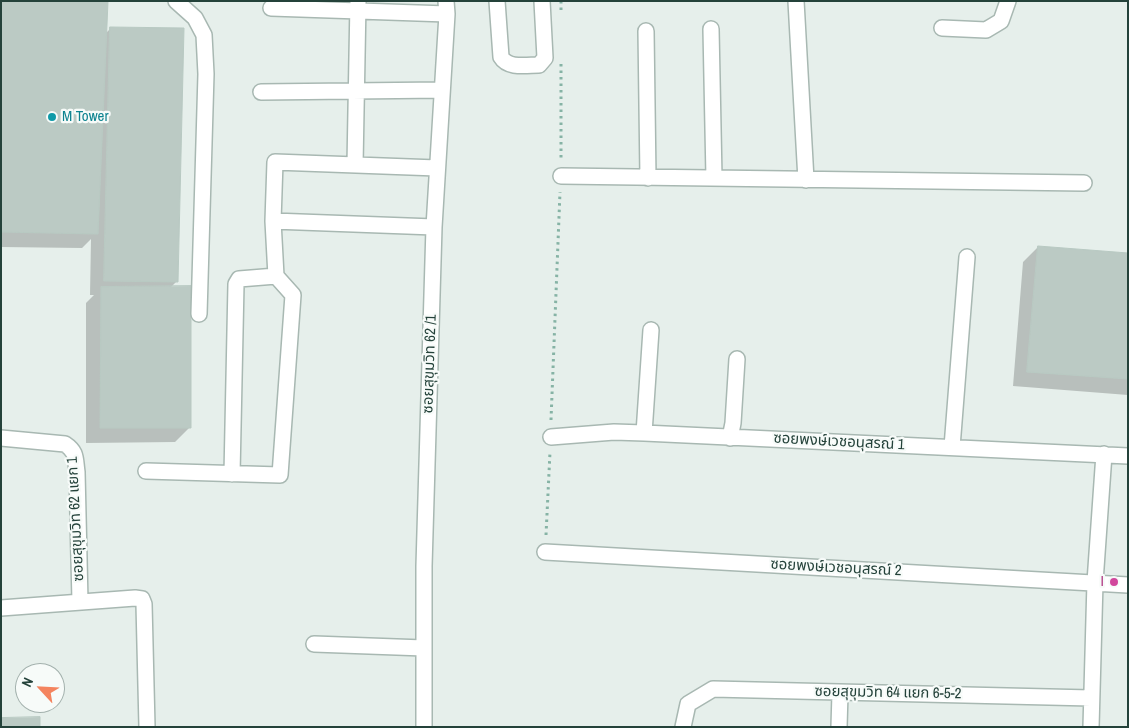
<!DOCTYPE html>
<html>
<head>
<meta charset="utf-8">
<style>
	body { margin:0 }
	#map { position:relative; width:1129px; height:728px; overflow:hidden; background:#e6efeb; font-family:"Archivo Narrow",sans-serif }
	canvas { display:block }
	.frame { position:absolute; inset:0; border:2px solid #24423a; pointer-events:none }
	.north { position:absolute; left:15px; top:663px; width:50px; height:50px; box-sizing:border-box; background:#f7fbf9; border:1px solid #a3b1ad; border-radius:50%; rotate:295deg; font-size:14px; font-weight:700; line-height:20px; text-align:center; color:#24423a }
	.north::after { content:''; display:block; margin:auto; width:18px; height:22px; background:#f4845f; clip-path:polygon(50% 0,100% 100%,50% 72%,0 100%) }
</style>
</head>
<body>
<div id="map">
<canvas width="1129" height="728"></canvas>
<div class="frame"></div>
<div class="north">N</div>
</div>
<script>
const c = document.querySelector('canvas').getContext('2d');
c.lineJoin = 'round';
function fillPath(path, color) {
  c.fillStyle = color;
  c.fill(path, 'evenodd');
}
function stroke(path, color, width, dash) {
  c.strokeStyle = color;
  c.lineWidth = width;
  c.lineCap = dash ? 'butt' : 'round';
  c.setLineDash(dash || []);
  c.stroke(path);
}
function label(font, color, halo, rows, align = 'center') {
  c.font = font + ' "Archivo Narrow","Noto Sans Thai",sans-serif';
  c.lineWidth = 4.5;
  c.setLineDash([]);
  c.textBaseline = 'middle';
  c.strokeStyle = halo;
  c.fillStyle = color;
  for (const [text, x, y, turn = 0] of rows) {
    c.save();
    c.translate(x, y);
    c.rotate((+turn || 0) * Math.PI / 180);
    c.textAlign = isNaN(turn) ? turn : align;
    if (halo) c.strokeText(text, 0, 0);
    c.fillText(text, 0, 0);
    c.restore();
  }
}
fillPath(new Path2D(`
	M1,1L105,34L110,29L177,281L170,288L190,427L175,442L86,443V303L94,295H90L91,239L82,248L1,247Z
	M1038,247L1128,254V395L1013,386L1023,262Z`), '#0003');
const building = new Path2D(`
	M1,1H108L98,234L1,232Z
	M110,27L184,28L178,282L104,281Z
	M1038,246L1128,253V379L1027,372Z
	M191,286V428H100L101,287Z
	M40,717V727H1V718Z`);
fillPath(building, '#bbcac4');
stroke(building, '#b8c9c2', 1);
const minor = new Path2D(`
	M176,1L195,18L204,35L206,74L199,314
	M497,1L501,57C508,69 527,65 539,65L545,58L542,1
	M796,1L806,180
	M271,8L447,14
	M942,28L986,30L1001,21L1008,1
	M711,29L714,178
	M646,31L648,178
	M261,92L442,90
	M355,165L358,2
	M561,176L1084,183
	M434,227L273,221L275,162L437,168
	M644,433L651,330
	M551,437L614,432L644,433L1128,456
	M1,438L65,444C77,452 75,458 77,472L80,602
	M730,438L733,423L737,359
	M952,447L967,257
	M146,471L280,475L293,295L276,276L273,221
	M232,474L236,284L239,279L276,276
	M545,552L1128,585
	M1,608L135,598L142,599L144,604L147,727
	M314,644L424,648
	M424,727V566L434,227L447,14L446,1
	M683,727L688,704L713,689L1091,698
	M839,727L840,693
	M1091,727L1095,582L1104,454`);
stroke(minor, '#a8b8b2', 18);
stroke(new Path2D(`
	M561,1V11
	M561,64V161
	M551,420L560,192
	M546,535L550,452`), '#86b3a5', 3, [2.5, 4]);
stroke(minor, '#fff', 15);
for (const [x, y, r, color] of [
	[52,117,5,"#0f9aa8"],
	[1114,582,5,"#d1479c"]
]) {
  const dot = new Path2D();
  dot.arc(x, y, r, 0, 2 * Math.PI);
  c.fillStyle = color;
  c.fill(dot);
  stroke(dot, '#f7fbf9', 2);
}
label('15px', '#0d838f', '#f7fbf9', [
	["M Tower",62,117]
], 'left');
label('15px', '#24423a', '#f7fbf9', [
	["ซอยสุขุมวิท 62 /1",430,364,-88],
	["ซอยพงษ์เวชอนุสรณ์ 1",839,442,3],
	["ซอยสุขุมวิท 62 แยก 1",76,519,-93],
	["ซอยพงษ์เวชอนุสรณ์ 2",836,568,3],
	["ซอยสุขุมวิท 64 แยก 6-5-2",888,693,1]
]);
label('15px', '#b23c85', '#f7fbf9', [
	["I",1104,582]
], 'right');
</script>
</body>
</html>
